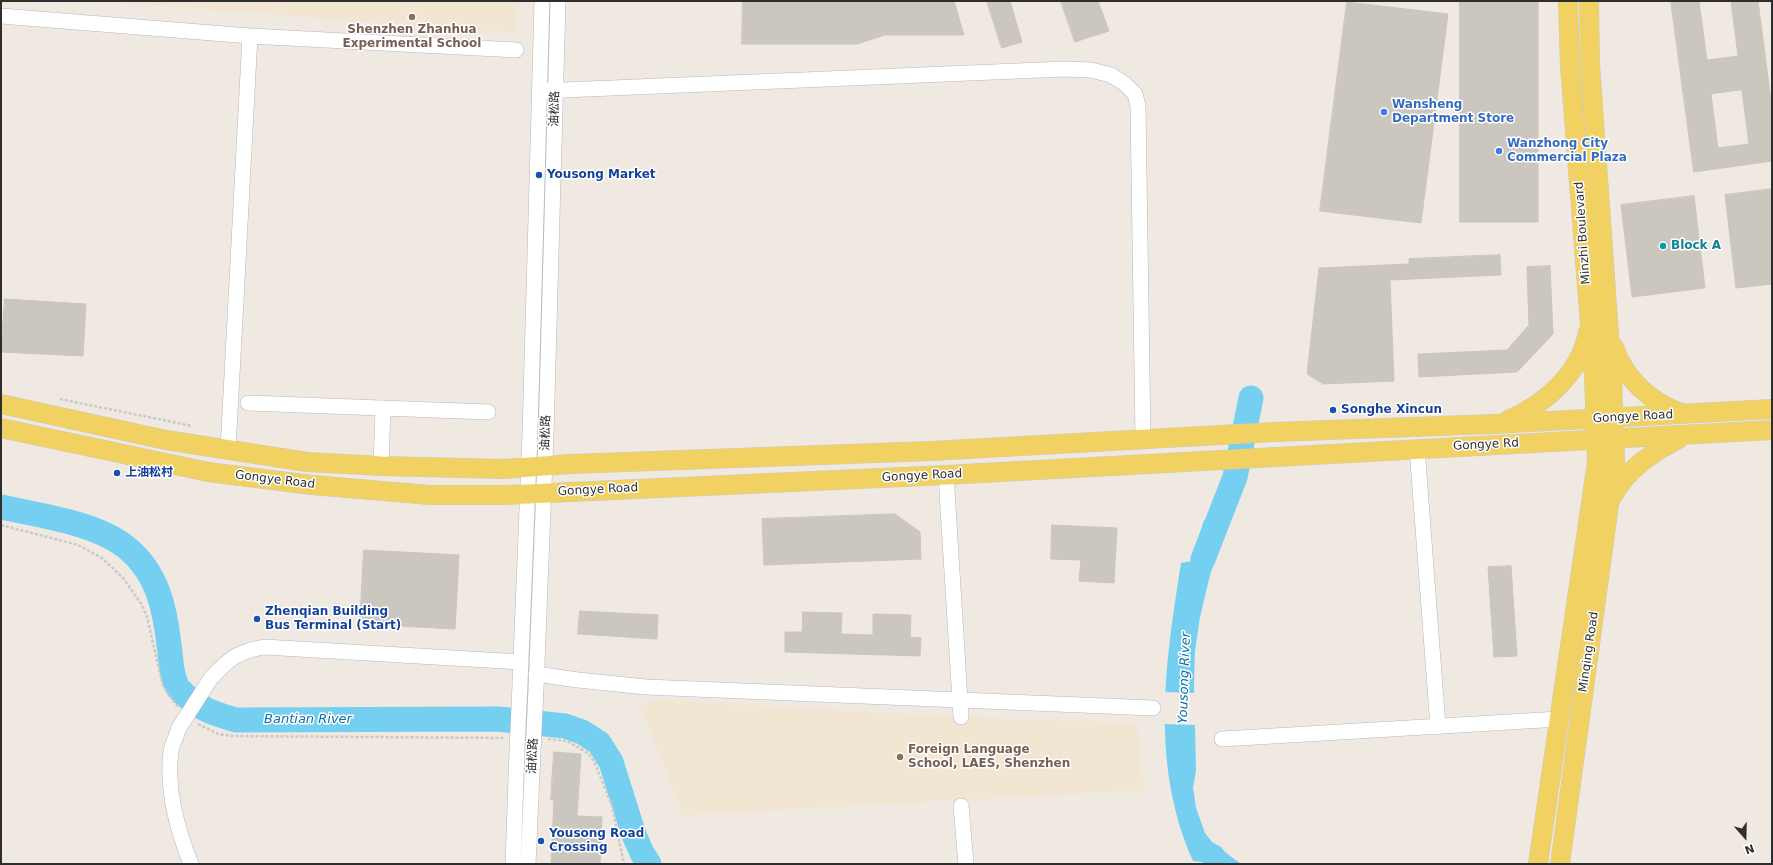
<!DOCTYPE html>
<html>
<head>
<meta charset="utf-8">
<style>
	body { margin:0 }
	#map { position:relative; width:1773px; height:865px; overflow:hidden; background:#efe9e1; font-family:"DejaVu Sans",sans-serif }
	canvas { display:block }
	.frame { position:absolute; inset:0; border:2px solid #2e2e2e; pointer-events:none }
	.north { position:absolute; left:1725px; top:817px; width:40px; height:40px; -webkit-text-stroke:3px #fff; paint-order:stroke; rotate:160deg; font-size:11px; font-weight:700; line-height:16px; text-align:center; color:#2e2e2e }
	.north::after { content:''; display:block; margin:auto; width:14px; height:18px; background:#2e2e2e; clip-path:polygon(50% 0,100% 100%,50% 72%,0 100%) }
</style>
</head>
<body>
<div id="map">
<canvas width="1773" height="865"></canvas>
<div class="frame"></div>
<div class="north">N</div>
</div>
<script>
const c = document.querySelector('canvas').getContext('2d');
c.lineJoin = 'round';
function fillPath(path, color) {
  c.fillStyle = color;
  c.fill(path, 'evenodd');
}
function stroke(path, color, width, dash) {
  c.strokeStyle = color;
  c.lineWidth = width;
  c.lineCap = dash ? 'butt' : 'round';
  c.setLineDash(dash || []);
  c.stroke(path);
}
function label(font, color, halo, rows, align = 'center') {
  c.font = font + ' "DejaVu Sans","Noto Sans SC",sans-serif';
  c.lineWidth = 3;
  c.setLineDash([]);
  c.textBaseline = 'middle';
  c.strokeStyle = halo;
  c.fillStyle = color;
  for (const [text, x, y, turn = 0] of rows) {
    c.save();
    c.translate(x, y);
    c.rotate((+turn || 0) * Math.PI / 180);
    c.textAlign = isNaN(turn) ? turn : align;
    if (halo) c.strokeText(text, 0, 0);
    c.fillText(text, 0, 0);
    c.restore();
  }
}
fillPath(new Path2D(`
	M96,1H518L517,33Z
	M656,700L961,717L1137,723L1144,790L683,815L640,706Z`), '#f0e6d1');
fillPath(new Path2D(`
	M1204,520L1225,532L1210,575L1200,617L1195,651L1194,686L1196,771L1193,787L1196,808L1205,833L1212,842L1221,847L1225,852L1241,864H1203L1202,862L1193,861C1150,763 1165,665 1181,563L1192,561Z`), '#75cff0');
fillPath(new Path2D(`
	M1164,692L1196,693V725L1163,724Z`), '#efe9e1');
stroke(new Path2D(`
	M1,507C38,515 97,523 127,548C157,572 165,608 169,645C171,658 171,675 177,686C178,689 181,691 183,693C199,709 215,714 236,720L498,719L565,726L582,732L599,743L611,762L634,835L642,853L649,864
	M1203,559L1235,477L1251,398`), '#75cff0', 25);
const building = new Path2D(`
	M743,1H954L964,35H885L857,44H742Z
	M987,1H1010L1022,42L1002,48Z
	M1061,1H1098L1109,31L1075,42Z
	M1460,1H1538V222H1460Z
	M1671,1H1699L1707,60L1738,56L1731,1H1758L1772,108V161L1694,172ZM1742,90L1749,144L1718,148L1711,94Z
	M1347,2L1448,14L1421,223L1320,211Z
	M1772,189V284L1736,288L1725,195Z
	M1694,196L1705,288L1632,297L1621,205Z
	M1500,255L1501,275L1390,280L1394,381L1323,384L1307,374L1319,268L1409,264V259Z
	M1550,266L1553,334L1517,372L1419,377L1418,354L1507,350L1529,325L1527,267Z
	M5,299L86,304L83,356L1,352Z
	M895,514L920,532L921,559L764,565L762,519Z
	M1052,525L1117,528L1114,583L1079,581L1081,560L1051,559Z
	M364,550L459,555L455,629L360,624Z
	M1511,566L1517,656L1494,657L1488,567Z
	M580,611L658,615L657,639L578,634Z
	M803,612L842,613L841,634L873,635V614L911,615L910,637L921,638L920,656L785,652V632H802Z
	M554,752L581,754L577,816L602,817L600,864H551L554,800H551Z`);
fillPath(building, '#cbc7bf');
stroke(building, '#cbc5ba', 1);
const minor = new Path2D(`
	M1,16L250,36L516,50
	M540,91L1065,69L1091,70L1111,75L1125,84L1135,94L1138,106L1143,440
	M248,403L488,412
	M1417,448L1438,727
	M228,450L250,36
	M381,466L383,408
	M946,475L961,717
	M536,674L578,680L646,687L1153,708
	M211,678C230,658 237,652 264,647L521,662
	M520,684L530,434L542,1
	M536,689L546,434L558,1
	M179,728C177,735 172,744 171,751C166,789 177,829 191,864
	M1222,739L1560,719
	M961,806L966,864
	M513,864L517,751
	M528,864L533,752`);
const major = new Path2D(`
	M1614,347C1624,378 1651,403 1682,413
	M1,404L166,440L307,462L381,466L504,469L570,464L931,451L1274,432L1494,424L1772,409
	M1508,420C1545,405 1581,372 1588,332
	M1,428L208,472L312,485L430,495H505L946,475L1772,430
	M1612,497C1628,468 1652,453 1680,438
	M1538,864L1597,462L1594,377L1570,67L1568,1
	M1560,864L1615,461L1612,377L1590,64L1589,1`);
stroke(minor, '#b4b7c1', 16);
stroke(major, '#c9c9c9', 20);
stroke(new Path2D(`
	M60,399L192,426
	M1,525L78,545L102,558L123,578L142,605L147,617L163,686L178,707
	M198,724L218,734L233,736L505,738
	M548,739L567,741L588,753L594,761L612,806L624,864`), '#c9c9c9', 2.5, [3, 2]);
stroke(minor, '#fff', 15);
stroke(major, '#f2d163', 19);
const minorBridge = new Path2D(`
	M179,728L211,678
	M517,751L520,684
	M533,752L536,689`);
stroke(minorBridge, '#b4b7c1', 16, []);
stroke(minorBridge, '#fff', 15);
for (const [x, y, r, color] of [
	[412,17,4,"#8d6e63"],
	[1384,112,4,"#3f7fe0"],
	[1499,151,4,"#3f7fe0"],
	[539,175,4,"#1a4fb4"],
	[1663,246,4,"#0f9aa8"],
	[1333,410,4,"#1a4fb4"],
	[117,473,4,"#1a4fb4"],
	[257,619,4,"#1a4fb4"],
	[900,757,4,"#8d6e63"],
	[541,841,4,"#1a4fb4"]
]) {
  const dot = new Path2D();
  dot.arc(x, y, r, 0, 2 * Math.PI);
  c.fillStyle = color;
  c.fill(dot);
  stroke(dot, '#fff', 1.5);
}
label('bold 12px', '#785e54', '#fff', [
	["Shenzhen Zhanhua",412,30],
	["Experimental School",412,44],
	["Foreign Language",908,750,"left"],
	["School, LAES, Shenzhen",908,764,"left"]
]);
label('bold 12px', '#366cbe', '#fff', [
	["Wansheng",1392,105],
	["Department Store",1392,119],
	["Wanzhong City",1507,144],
	["Commercial Plaza",1507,158]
], 'left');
label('12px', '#2e2e2e', '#fff', [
	["油松路",555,109,-88],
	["Minzhi Boulevard",1583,233,-94],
	["Gongye Road",1633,417,-3],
	["油松路",546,433,-88],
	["Gongye Rd",1486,445,-3],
	["Gongye Road",922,476,-3],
	["Gongye Road",275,480,7],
	["Gongye Road",598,490,-3],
	["Minqing Road",1589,652,-82],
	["油松路",533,756,-87]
]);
label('bold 12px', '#164399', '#fff', [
	["Yousong Market",547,175],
	["Songhe Xincun",1341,410],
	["上油松村",125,473],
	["Zhenqian Building",265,612],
	["Bus Terminal (Start)",265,626],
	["Yousong Road",549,834],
	["Crossing",549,848]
], 'left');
label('bold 12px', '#0d838f', '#fff', [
	["Block A",1671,246]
], 'left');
label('italic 13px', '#0d6fa3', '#fff', [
	["Yousong River",1185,678,-88],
	["Bantian River",308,720]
]);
</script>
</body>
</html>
